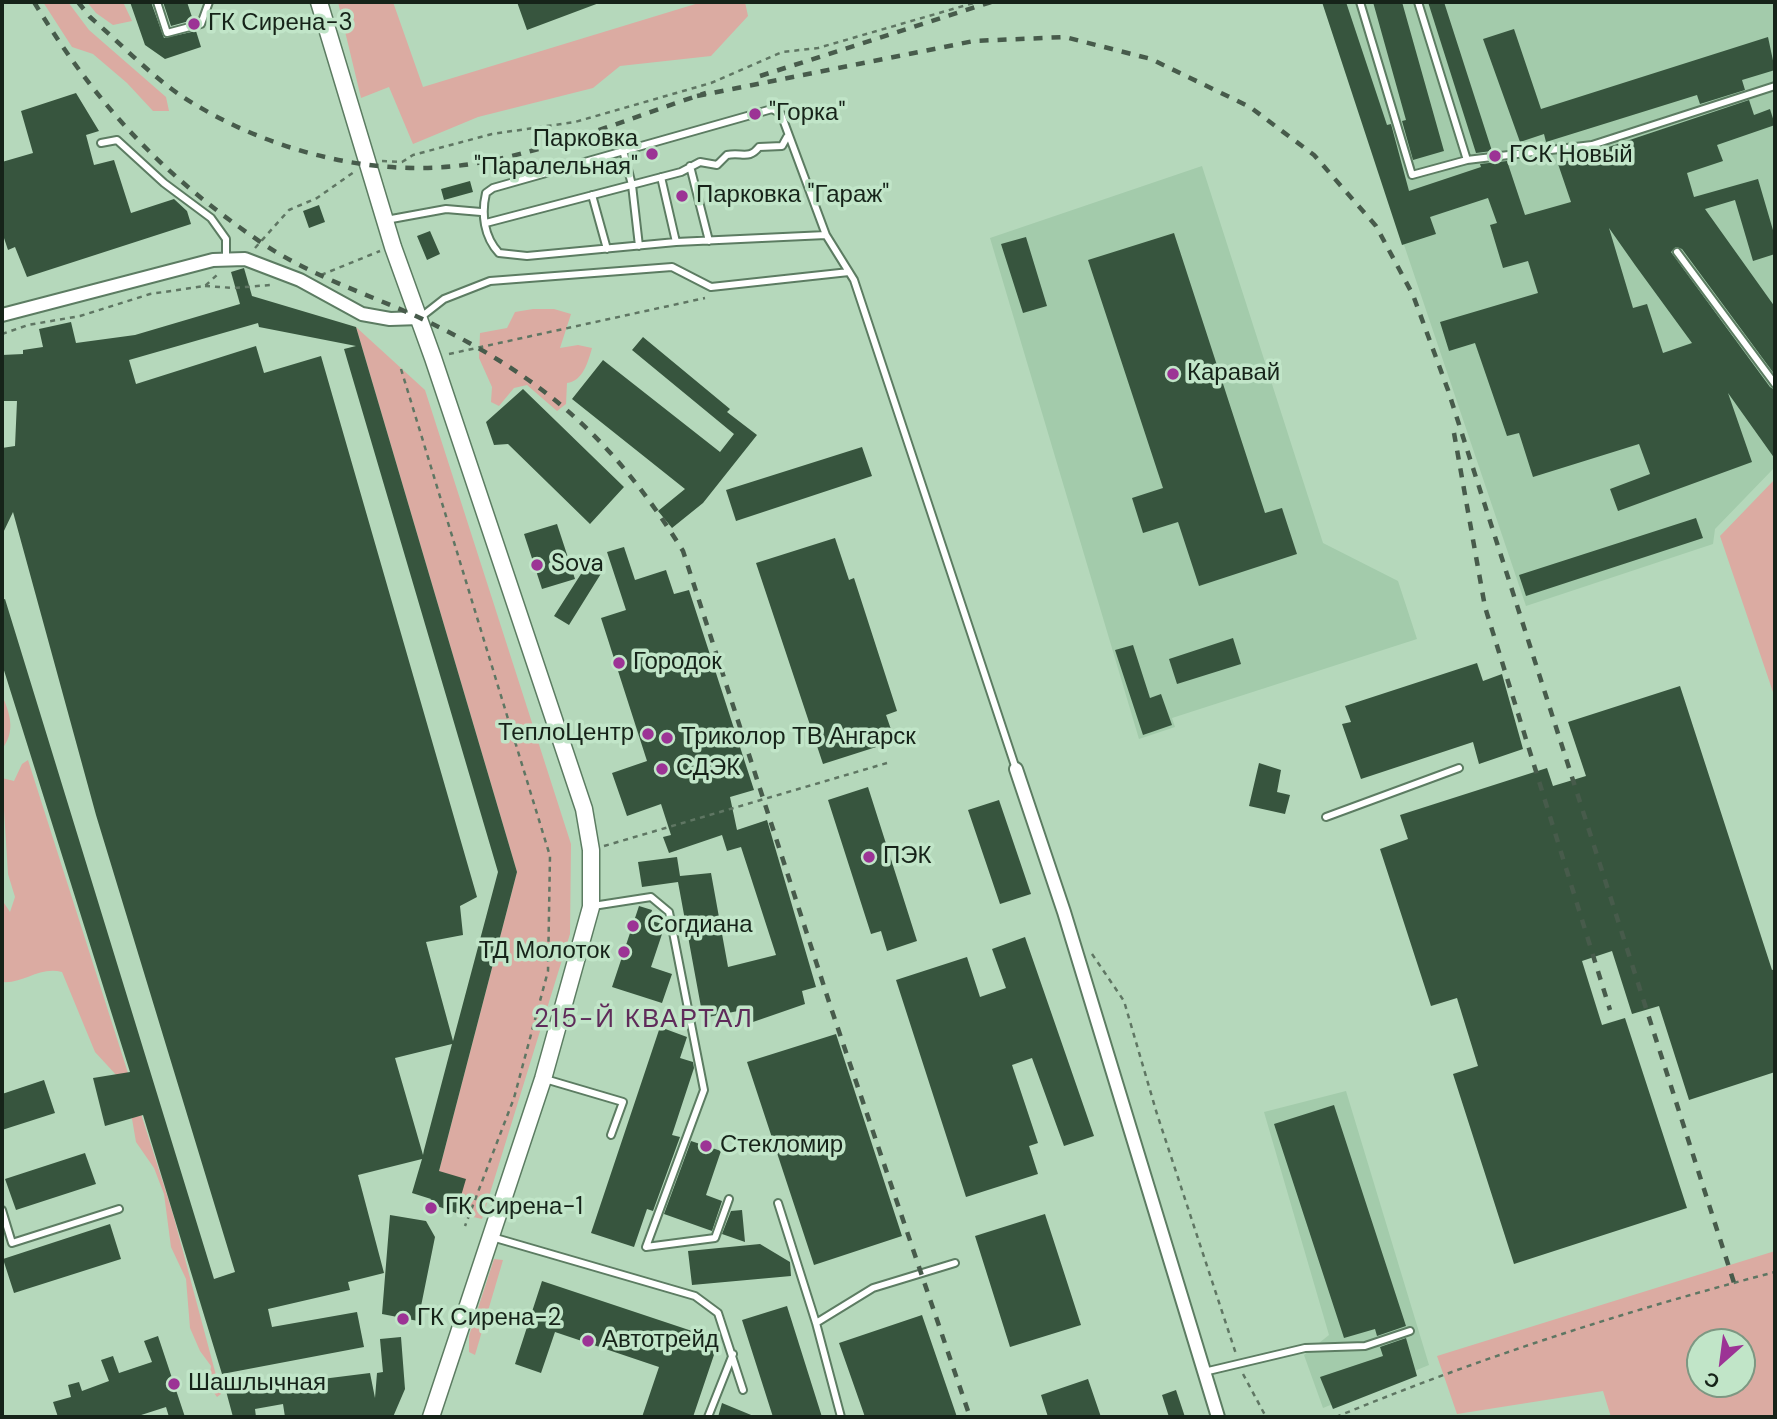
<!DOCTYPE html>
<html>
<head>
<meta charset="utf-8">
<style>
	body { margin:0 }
	#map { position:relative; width:1777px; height:1419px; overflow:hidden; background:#b5d8bb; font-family:"DM Sans",sans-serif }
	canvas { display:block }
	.frame { position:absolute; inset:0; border:4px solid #162319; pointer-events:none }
	.north { position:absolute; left:1686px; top:1328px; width:70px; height:70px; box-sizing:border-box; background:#c1e5c8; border:2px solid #7d9782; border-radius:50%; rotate:208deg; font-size:19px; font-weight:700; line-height:28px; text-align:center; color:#162319 }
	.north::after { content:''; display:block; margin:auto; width:24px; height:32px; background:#9c3395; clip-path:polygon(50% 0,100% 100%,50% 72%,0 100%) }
</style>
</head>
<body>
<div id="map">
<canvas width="1777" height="1419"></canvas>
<div class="frame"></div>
<div class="north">С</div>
</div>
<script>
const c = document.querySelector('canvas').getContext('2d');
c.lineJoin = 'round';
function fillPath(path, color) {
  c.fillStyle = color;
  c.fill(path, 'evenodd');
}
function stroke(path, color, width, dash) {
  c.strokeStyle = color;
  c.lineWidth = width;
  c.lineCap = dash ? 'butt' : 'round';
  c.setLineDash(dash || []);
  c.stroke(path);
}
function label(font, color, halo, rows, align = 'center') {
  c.font = font + ' "DM Sans",sans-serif';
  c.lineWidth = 7;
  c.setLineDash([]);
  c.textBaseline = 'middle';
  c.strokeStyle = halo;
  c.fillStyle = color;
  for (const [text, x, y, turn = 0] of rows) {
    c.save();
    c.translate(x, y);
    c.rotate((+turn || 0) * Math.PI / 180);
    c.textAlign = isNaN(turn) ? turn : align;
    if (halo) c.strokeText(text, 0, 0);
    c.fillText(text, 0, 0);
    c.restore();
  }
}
fillPath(new Path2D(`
	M1322,2H1775V467L1715,529L1713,544L1526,606Z
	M1202,166L1323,543L1398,581L1417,639L1172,718L1175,727L1139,739L990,238Z
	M1346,1091L1429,1365L1323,1408L1304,1355L1329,1335L1264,1112Z`), '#a3cbab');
fillPath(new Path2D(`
	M43,2H68L89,30L166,97L169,111H153L127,83L93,54L72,47Z
	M87,2H123L132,21L113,25L96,13Z
	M338,2H393L423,87L702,2H745L748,16L711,56L620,66L593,88L478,117L413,144L389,87L361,98Z
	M533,309H554L571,314L560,348L578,345L592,348C588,362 583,381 567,383L566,404L557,411L527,385L514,388L499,406L491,402L492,387L479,358L480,333L507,328L515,312Z
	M356,327L425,390L571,844L570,934L482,1219L456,1213L439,1171L517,872Z
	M1775,479V698L1720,536Z
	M2,695C10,714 16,731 2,749Z
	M28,760L173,1214L221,1394L217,1397L209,1386L211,1366L200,1351L190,1328L186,1279L171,1247L164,1194L154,1168L136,1142L131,1113L118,1077L95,1052L62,972C39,966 24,984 2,982V900L10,912L15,897L8,874L2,778L14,781L22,764Z
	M1775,1251V1417H1611L1603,1391L1457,1414L1437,1356ZM1700,1342H1742V1384H1700Z
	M494,1259L503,1260L475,1355L469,1352V1336Z`), '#dbaba2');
fillPath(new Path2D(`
	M130,2H151L164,38L196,31L201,47L165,59L145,45Z
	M163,2H187L193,20L171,26Z
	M517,2H599V3L527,30Z
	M1322,2H1346L1387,125L1391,124L1409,191L1481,167L1480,164L1507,161L1525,215L1571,202L1558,164L1749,100L1754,115L1770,109L1775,125L1717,145L1723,161L1687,173L1694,197L1758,179L1775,237V254L1753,261L1735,200L1705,209L1775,307V375L1682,249L1676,247L1671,252L1770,387L1775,390V459L1728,393L1752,462L1618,511L1610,489L1650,474L1639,444L1533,477L1519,433L1507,436L1475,343L1449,351L1440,322L1538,293L1528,261L1503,268L1490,225L1497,223L1488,198L1430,217L1436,234L1402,245ZM1609,228L1635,265L1692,343L1663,353L1647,304L1633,308Z
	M1373,2H1402L1444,151L1413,160L1402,121L1406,120Z
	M1428,2H1444L1492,151L1476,153Z
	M1514,29L1541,109L1768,37L1775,70L1742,80L1745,90L1700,104L1697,95L1546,142L1544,134L1520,142L1483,39Z
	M76,93L99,131L86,135L94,165L114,160L131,213L174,199L187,211L191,224L27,277L15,247L8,250L2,232V162L33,153L21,111Z
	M470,181L473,192L444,200L441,189Z
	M319,205L325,222L309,228L303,211Z
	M430,231L440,254L427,260L417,236Z
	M1174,233L1265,513L1282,508L1297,554L1199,586L1178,522L1143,533L1132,498L1163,488L1088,260Z
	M1026,237L1047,306L1023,313L1001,244Z
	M244,268L252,296L356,327L517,872L439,1171L466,1179L456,1213L429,1203L431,1199L412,1193L422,1159L358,1175L384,1273L348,1282L350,1290L268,1309L272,1327L357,1312L364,1347L222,1374L143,1115L105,1126L93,1078L130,1072L2,664V600L5,599L214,1279L235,1272L96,815L13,512L2,535V448L15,446L17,401H2V355L23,354V350L43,347L39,329L71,322L76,343L135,335L240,304L231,272ZM258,323L259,327L356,346L344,349L498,872L453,1041L426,942L463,935L460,906L477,897L321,356L264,373L256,346L136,384L129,360ZM452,1044L424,1150L423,1155L395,1058Z
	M643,337L730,409L727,412L757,435L703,503L672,528L658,511L685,489L572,399L603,360L720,452L734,434L632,350Z
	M523,389L624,487L590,524L508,444L494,445L486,422Z
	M862,447L872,476L736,521L726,490Z
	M1696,518L1703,538L1526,596L1519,575Z
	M557,524L575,579L542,589L524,534Z
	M835,538L849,580L854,578L897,711L886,715L895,741L823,764L756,563Z
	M624,547L635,580L666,570L674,594L689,590L754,790L730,797L737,830L767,820L816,987L802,991L805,1004L753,1022L748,1009L703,1018L678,882L642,887L638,862L677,857L680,876L711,873L728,967L776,955L741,847L727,851L722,835L669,853L663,837L671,835L661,804L627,816L612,773L647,761L601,618L626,610L607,552Z
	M588,563L602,572L569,625L554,616Z
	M1233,638L1241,664L1177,684L1169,659Z
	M1133,645L1150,698L1161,694L1172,725L1143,735L1115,650Z
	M1477,663L1483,681L1502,674L1523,749L1479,764L1473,742L1361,779L1342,724L1351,722L1345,706Z
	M1680,686L1772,970L1775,969V1072L1689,1100L1659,1006L1632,1014L1612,951L1582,961L1602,1025L1625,1018L1687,1208L1514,1264L1453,1074L1478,1066L1457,998L1431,1006L1380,849L1408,839L1400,815L1547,768L1553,786L1586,776L1568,722Z
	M1259,763L1281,770L1277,792L1290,795L1285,814L1249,806Z
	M868,787L917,941L887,951L881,931L871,934L828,800Z
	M999,800L1031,894L1000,904L968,810Z
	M639,906L652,910L649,920L665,925L651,967L672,974L662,1003L612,987Z
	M1025,937L1094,1136L1064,1146L1032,1058L1012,1065L1038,1143L1029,1146L1038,1174L966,1197L896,980L967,957L980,997L1006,988L992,949Z
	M660,1027L687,1037L680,1058L693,1062L694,1068L672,1135L680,1137L653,1211L647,1209L634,1247L591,1233Z
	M836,1034L902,1236L814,1265L747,1062Z
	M44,1080L55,1113L2,1130V1094Z
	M1334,1105L1406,1326L1377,1336L1375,1329L1344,1338L1274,1124Z
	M691,1141L721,1151L706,1195L722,1201L712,1231L664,1214Z
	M85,1153L96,1184L16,1210L5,1179Z
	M742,1210L745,1242L722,1234L731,1211Z
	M1045,1214L1081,1325L1010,1347L975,1236Z
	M390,1215L426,1221L435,1237L418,1321L382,1314Z
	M110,1224L121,1259L14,1293L3,1259Z
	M760,1244L790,1262L791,1276L692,1285L688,1251Z
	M542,1281L719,1340L693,1417H642L659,1367L555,1332L541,1373L515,1364Z
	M787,1306L822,1417H773L742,1320Z
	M922,1315L957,1417H865L839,1343Z
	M158,1336L185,1417H169L166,1407L135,1417H58L53,1402L71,1397L68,1385L79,1382L82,1391L109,1381L101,1360L113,1356L119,1373L152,1362L144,1341Z
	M401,1337L405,1389L393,1417H285L283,1404L255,1409L256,1417H233L226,1391L370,1373L375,1398L377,1373L383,1372L380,1339Z
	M1406,1338L1417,1376L1333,1409L1320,1377L1383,1356L1380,1347Z
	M1088,1379L1101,1417H1048L1041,1395Z
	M1176,1390L1185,1417H1169L1162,1395Z
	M722,1403L756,1417H718Z`), '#37553e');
const service = new Path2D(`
	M157,2L167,33L201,24L209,2
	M1360,2L1412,175L1467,160L1592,145L1775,86
	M1418,2L1467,160
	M772,109L781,114L826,235L676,242L527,256L499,253C484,237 481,214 486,193L493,188Z
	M101,143L117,140L164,183L211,218L226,239V260
	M623,150L632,185L639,246
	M690,166L709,241
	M661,177L676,242
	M592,195L607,249
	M386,220L446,209L481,212
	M486,223L681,172L700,162L717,165L727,155C742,152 749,160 759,147L782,146L787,137
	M826,235L854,280L1016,769
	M1677,252L1775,384
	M421,317L444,299L490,281L672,267L711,287L849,272
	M1326,817L1459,768
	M593,906L651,897L669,912L704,1090L646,1247L715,1238L729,1199
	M545,1079L623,1102L611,1135
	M778,1203L816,1323
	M2,1210L12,1243L119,1209
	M492,1237L695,1296L718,1313L743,1390
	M1204,1372L1305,1348L1365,1346L1410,1331
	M708,1417L733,1354
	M841,1417L816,1323L873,1288L955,1263`);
const minor = new Path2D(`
	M2,315L213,260L245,259L300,280L362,314L390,319L420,318
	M1016,769L1064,912L1218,1417`);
const tertiary = new Path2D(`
	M319,2L393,247L433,358L584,809L591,850V907L543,1079L431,1417`);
stroke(service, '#5c7c62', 10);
stroke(minor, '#5c7c62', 16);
stroke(tertiary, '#5c7c62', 19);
stroke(new Path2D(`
	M382,161L402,162L413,155L492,134L575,122L711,83L782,52L818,48L977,2
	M255,248L289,210L317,198L354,172
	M321,275L380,251
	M205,286L234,288L270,285
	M2,334L28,325L80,316L150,294L205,286L218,274
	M449,354L705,298
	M401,369L550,856L548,971L514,1098L465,1226
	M604,846L887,763
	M1092,954L1124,1001L1157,1114L1236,1354
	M1243,1374L1266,1417
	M1336,1417C1479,1358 1625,1311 1775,1272`), '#5f7663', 2.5, [5, 5]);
stroke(service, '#fff', 6);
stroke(minor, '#fff', 12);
stroke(tertiary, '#fff', 16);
stroke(new Path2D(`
	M34,2C97,106 164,177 265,245C312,276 367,294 418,317C540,374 612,437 683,551L831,1008L970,1417
	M78,2L90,17C120,43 150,75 183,97C262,148 363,176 456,166C537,157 629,118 706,93
	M760,76L991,2
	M697,96L974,41L1065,37L1151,59L1250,107L1314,155L1376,226L1413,295L1448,390L1736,1289
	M1454,433L1485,607L1610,1010`), '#475b4b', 4.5, [9, 9]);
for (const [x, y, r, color] of [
	[194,24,7,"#9c3395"],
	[755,114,7,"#9c3395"],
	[652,154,7,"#9c3395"],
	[1495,156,7,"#9c3395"],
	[682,196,7,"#9c3395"],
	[1173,374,7,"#9c3395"],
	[537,565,7,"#9c3395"],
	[619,663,7,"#9c3395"],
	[648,734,7,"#9c3395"],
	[667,738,7,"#9c3395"],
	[662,769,7,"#9c3395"],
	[869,857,7,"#9c3395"],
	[633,926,7,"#9c3395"],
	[624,952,7,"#9c3395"],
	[706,1146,7,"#9c3395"],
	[431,1208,7,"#9c3395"],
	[403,1319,7,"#9c3395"],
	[588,1341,7,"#9c3395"],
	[174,1384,7,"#9c3395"]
]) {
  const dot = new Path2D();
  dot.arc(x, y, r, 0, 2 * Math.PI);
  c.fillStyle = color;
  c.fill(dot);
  stroke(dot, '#c1e5c8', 2.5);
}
label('24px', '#162319', '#c1e5c8', [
	["ГК Сирена-3",208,24],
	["\"Горка\"",769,114],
	["Парковка",638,140,"right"],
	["\"Паралельная\"",638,168,"right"],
	["ГСК Новый",1509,156],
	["Парковка \"Гараж\"",696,196],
	["Каравай",1187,374],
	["Sova",551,565],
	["Городок",633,663],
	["ТеплоЦентр",634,734,"right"],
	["Триколор ТВ Ангарск",681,738],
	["СДЭК",676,769],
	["ПЭК",883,857],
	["Согдиана",647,926],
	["ТД Молоток",610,952,"right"],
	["Стекломир",720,1146],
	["ГК Сирена-1",445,1208],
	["ГК Сирена-2",417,1319],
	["Автотрейд",602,1341],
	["Шашлычная",188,1384]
], 'left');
c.letterSpacing = '2px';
label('26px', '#5f2b5a', '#c1e5c8', [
	["215-Й КВАРТАЛ",644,1020]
]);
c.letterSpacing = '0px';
</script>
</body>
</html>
